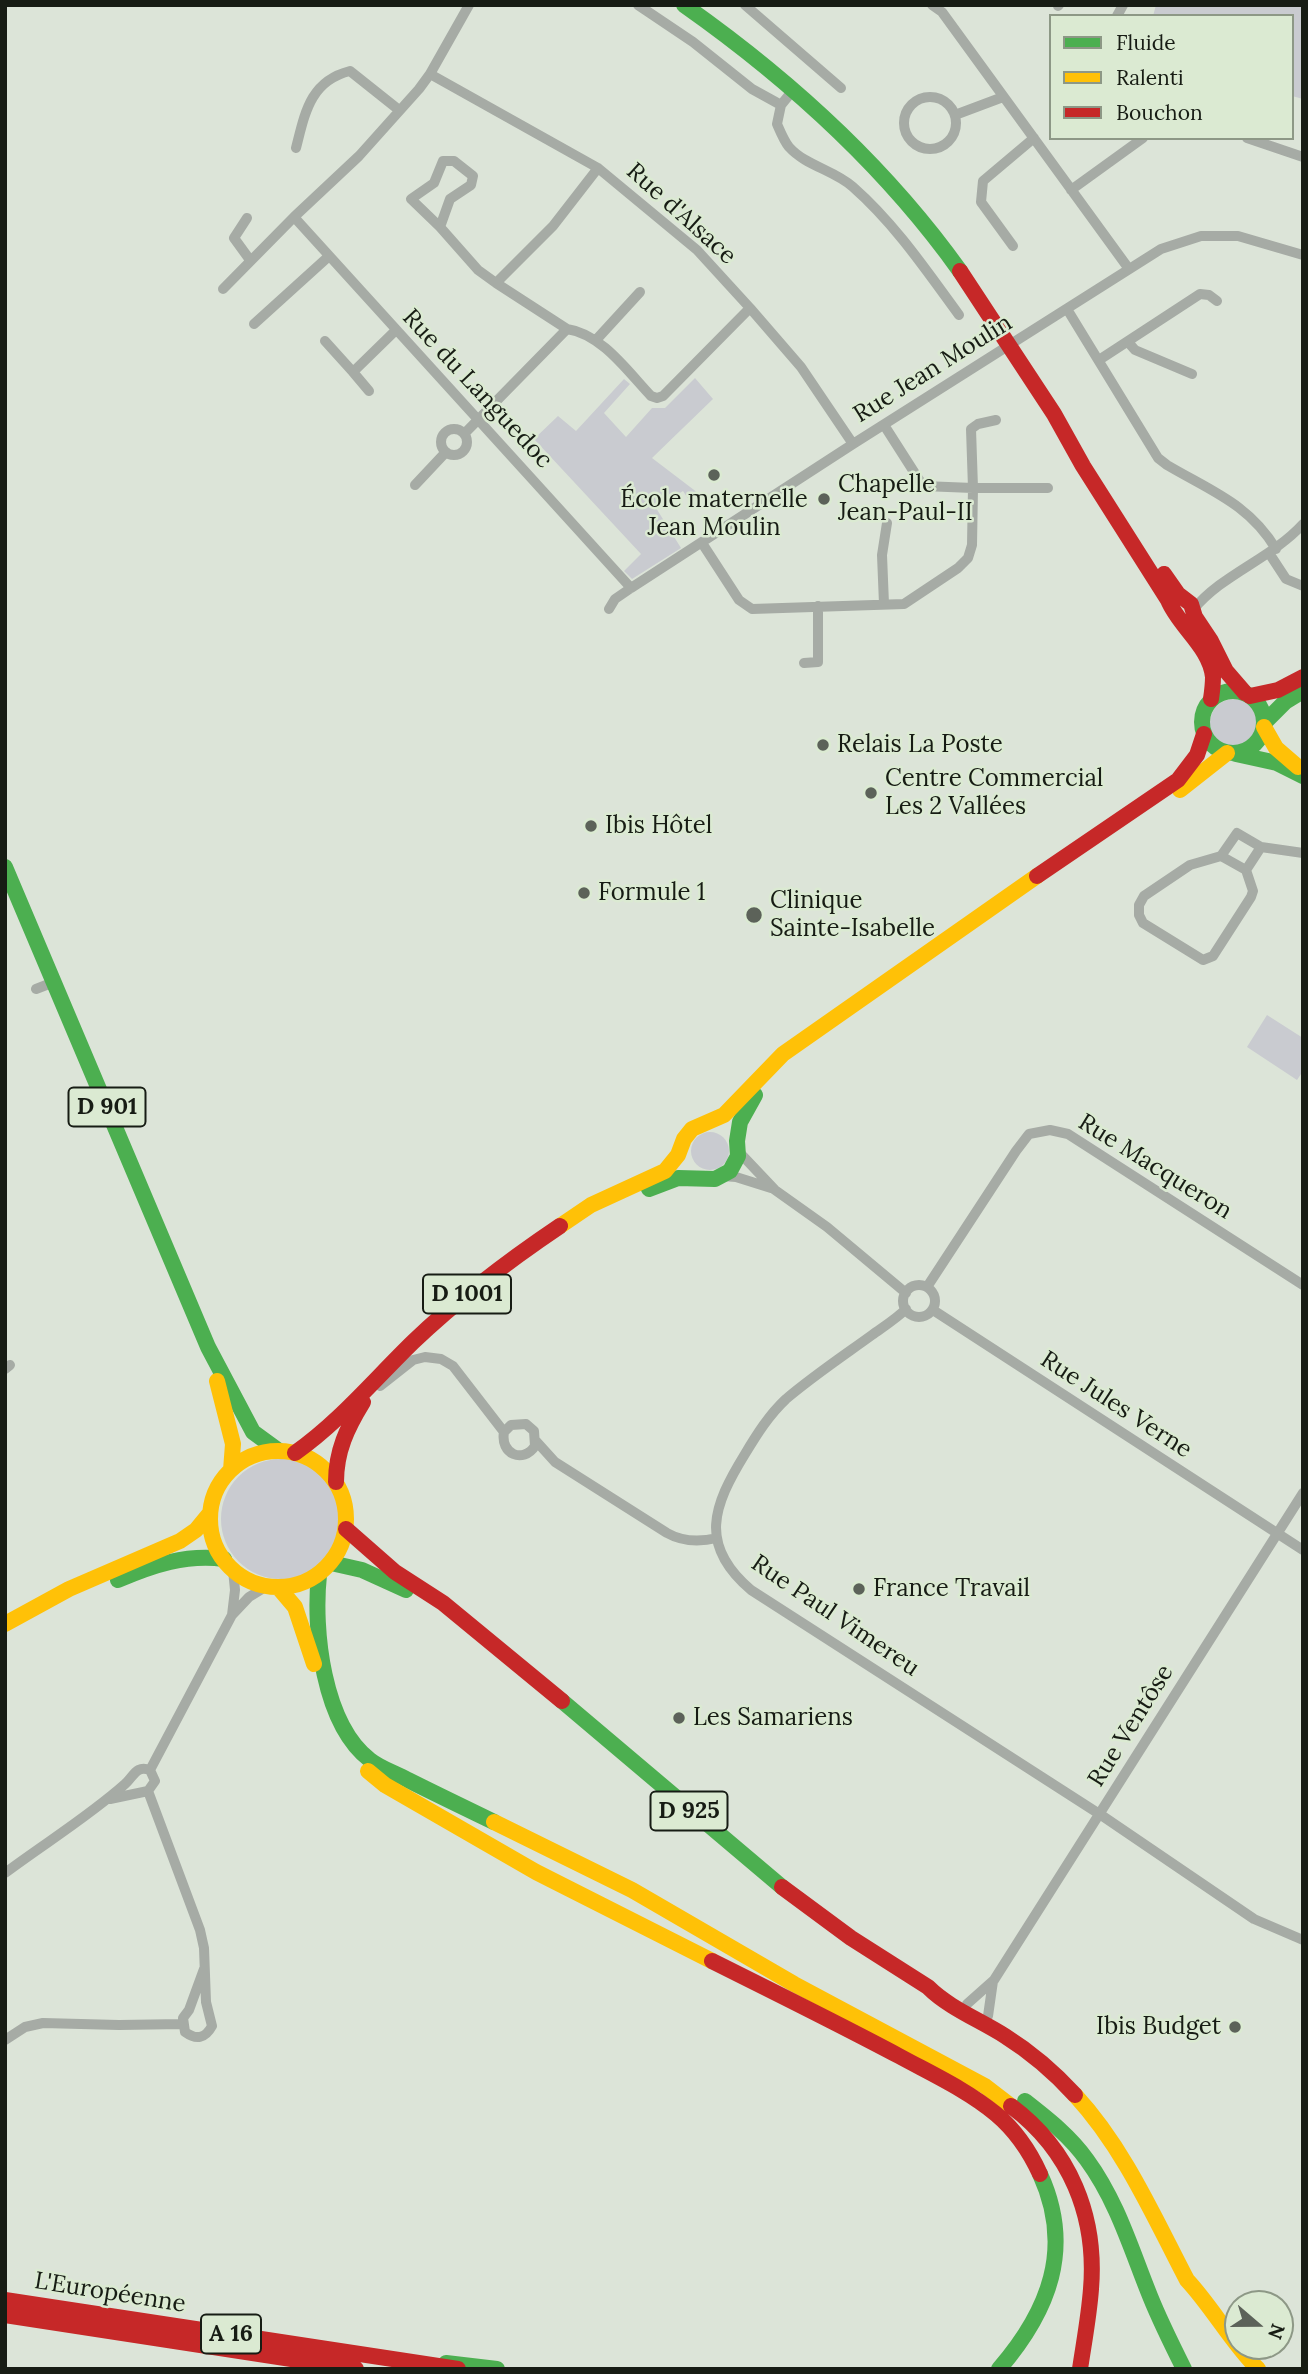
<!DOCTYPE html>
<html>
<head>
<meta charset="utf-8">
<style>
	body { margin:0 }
	#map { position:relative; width:1308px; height:2374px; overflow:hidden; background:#dce4d8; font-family:Lora,serif }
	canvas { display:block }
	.frame { position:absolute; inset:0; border:7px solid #171c14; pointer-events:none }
	.legend { position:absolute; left:1049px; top:14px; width:245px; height:126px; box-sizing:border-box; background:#dbead2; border:2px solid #8d9886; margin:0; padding:9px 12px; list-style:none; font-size:21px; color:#171c14 }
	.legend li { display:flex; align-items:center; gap:14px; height:35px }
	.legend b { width:35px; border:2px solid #8d9886 }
	.north { position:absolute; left:1224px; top:2290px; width:70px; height:70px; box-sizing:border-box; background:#dbead2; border:2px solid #8d9886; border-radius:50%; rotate:110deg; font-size:19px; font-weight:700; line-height:28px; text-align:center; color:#171c14 }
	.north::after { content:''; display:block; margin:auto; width:24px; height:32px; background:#5c6259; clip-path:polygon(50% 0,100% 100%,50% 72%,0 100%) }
</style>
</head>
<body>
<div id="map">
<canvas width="1308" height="2374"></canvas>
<div class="frame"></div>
<ul class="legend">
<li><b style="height:9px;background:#4caf50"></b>Fluide</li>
<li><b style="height:9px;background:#ffc107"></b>Ralenti</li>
<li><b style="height:9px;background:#c62828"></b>Bouchon</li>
</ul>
<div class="north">N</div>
</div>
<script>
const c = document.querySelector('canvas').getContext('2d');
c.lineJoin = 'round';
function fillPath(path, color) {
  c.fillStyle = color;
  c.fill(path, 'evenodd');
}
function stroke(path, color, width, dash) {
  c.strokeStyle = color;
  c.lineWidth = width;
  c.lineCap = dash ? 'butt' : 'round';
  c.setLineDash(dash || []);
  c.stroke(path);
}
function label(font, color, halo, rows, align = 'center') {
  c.font = font + ' Lora,serif';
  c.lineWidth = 5;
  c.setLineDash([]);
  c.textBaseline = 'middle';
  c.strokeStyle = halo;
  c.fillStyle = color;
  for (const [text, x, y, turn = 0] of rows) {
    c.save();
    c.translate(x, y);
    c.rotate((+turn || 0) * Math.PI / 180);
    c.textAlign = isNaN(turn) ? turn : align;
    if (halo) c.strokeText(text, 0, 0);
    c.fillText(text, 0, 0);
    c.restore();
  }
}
fillPath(new Path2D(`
	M1156,5H1303V99L1292,96V16H1153Z
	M695,378L713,399L652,458L698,493L691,503L683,491L656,508L681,548L632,579L624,571L641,554L534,439L558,416L576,431L624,379L630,384L604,413L626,437L652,408H665Z
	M1210 723a24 24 0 1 1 48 0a24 24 0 1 1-48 0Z
	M1267,1015L1303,1038V1071L1297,1080L1247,1047Z
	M691 1151a19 19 0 1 1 38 0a19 19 0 1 1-38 0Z
	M221 1519a60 60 0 1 1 120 0a60 60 0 1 1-120 0Z`), '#c9cbd0');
stroke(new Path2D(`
	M638,5L693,42L752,89L781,105
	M745,5L841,88
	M932,5L942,12L1129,269
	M1058,6L1059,5
	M1117,16L1123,5
	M430,74L598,168L697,250L750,308L801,367L853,444
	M794,89L781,105L777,124C780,131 784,141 789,147C806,166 834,170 853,187C895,224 926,270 959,315
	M904 123a26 26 0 1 1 52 0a26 26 0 1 1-52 0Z
	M955,115L1003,97
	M1247,138L1303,157
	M296,148C305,113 310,81 350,71L399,110
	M598,168L553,226L496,283L567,329C602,334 628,372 651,396L657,398L663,396L750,308
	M1071,190L1143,138
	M294,217L631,588
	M247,218L234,238L250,260
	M440,227L450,199L471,185L473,176L454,161H443L434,183L411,199L440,227L478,270L496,283
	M1013,246L981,202L983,181L1034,138
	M223,289L294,217L359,156L419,89L430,74L469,5
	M1067,309L1158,458L1167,465C1211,491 1249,504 1276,549
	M254,324L328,257
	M596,340L640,292
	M325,341L353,372L395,331
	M1128,342L1135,350L1192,374
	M1099,360L1200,294L1209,295L1217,301
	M353,372L369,391
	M996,420L978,424L971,429L973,488H1048
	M441 442a13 13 0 1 1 26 0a13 13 0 1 1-26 0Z
	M464,434L567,329
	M415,485L446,452
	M702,543L739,600L752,609L904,604L958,568L968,558L972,545L973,488L923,486L884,425
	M1269,553L1286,579L1303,586
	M884,604L882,555L887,523
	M609,609L615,599L631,588L853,444L1161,249L1201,236H1238L1303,255
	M1193,610C1222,574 1271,559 1303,524
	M804,663L818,662V606
	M1261,847L1303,853
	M1221,856L1246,870L1253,891L1251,897L1213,956L1203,960L1143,923L1139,915V905L1144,896L1190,865Z
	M1221,856L1237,833L1261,847L1246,870
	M36,989L54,982
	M739,1152L775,1190L827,1227L906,1293
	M723,1176L736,1177L771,1188
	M903 1301a16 16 0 1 1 32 0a16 16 0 1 1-32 0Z
	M927,1287L1016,1151L1029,1134L1050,1130L1068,1134L1303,1285
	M906,1309C896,1319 883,1327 872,1335C843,1356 813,1376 786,1399C769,1415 757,1434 745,1454C713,1506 698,1545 751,1590L1104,1817L1254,1919L1303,1940
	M933,1310L1303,1550
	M5,1369L10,1365
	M380,1386L413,1360L425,1357L441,1359L453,1366L504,1432C500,1454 523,1464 535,1446L534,1431L526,1424L511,1425L504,1432
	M536,1441L555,1462L667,1533C683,1542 700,1542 717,1538
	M232,1615L235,1590L233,1570
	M150,1770L232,1615L249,1597L267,1586
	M148,1791L200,1930L204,1948L206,2002L212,2026C205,2039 196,2040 185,2032L183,2018L189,2010L204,1969
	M110,1799L148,1791L155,1781L150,1770
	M5,1873C45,1843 88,1817 125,1784C134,1776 136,1765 150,1770
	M967,2004L994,1980L1303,1493
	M988,2016L993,1981
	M5,2040L25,2027L43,2023L119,2025L182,2024`), '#a6aba5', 10);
stroke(new Path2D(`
	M684,5C789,79 885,166 960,271
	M1202 722a31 31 0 1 1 62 0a31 31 0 1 1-62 0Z
	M1265,722L1285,702L1303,691
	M1236,754L1277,763L1303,776
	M5,867L208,1347L253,1432L279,1451
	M649,1189L678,1178L715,1179L730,1171L738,1156L737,1141L740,1122L755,1095
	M331,1563L362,1570L406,1590
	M319,1575C313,1630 323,1724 370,1760C380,1768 395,1773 408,1780C436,1794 465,1808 494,1822
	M118,1580C153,1565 186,1554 224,1559
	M562,1701L782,1887
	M1025,2101C1048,2119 1070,2136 1087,2160C1117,2201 1131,2249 1150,2296C1160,2321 1172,2345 1184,2369
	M446,2363L497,2369
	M999,2369C1049,2311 1074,2248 1040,2174`), '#4caf50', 16);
stroke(new Path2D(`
	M1264,727L1276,748L1298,767
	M1180,790L1227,753
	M560,1226L591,1205L665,1171L678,1155L684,1139L692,1129L724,1115L783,1054L1037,876
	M217,1381L233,1444L231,1470
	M210 1519a68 68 0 1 1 136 0a68 68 0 1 1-136 0Z
	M278,1587L295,1607L314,1664
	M5,1624L69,1589L180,1541L196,1530L210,1513
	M368,1771L385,1785L536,1872L712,1961
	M494,1822L632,1890L794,1984L985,2086L1011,2106
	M1075,2095C1124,2148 1154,2217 1187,2280C1213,2308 1231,2342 1258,2369`), '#ffc107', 16);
stroke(new Path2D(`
	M960,271L1054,414L1083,466L1168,600C1179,627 1210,647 1213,677C1213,684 1212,692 1211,699
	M1164,574L1178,594L1191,604L1195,617L1211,641L1226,671L1245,693
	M1250,696L1278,690L1303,677
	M1037,876L1178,780L1197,755L1204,734
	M295,1453C339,1422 374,1380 413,1342C458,1299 508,1261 560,1226
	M336,1482C336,1451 347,1428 363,1402
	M346,1529L395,1572L443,1603L562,1701
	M782,1887L851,1938L928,1987C949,2008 980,2020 1005,2036C1032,2053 1054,2072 1075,2095
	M712,1961C774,1992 837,2023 899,2056C932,2074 967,2090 996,2114C1015,2130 1030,2152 1040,2174
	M1011,2106C1070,2150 1097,2216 1091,2289C1089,2316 1084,2342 1080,2369
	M5,2300L458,2369
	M5,2315L356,2369`), '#c62828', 16);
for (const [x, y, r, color] of [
	[714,475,7,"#5c6259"],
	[824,499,7,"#5c6259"],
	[823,745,7,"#5c6259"],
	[871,793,7,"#5c6259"],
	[591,826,7,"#5c6259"],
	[584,893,7,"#5c6259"],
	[754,915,9,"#5c6259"],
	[859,1589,7,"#5c6259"],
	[679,1718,7,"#5c6259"],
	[1235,2027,7,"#5c6259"]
]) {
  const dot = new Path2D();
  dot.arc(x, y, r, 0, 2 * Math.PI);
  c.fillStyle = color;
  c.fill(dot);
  stroke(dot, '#dbead2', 2.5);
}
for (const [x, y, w] of [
	[107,1107,77],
	[467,1294,88],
	[689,1811,77],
	[231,2334,60]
]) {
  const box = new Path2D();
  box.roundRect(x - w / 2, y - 19.5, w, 39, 5);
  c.fillStyle = '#dbead2';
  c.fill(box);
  stroke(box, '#171c14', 2);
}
label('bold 23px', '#171c14', null, [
	["D 901",107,1107],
	["D 1001",467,1294],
	["D 925",689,1811],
	["A 16",231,2334]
]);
label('24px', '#171c14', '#dbead2', [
	["Rue d'Alsace",681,214,42],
	["Rue Jean Moulin",933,369,-32],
	["Rue du Languedoc",477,389,47],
	["Rue Macqueron",1155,1167,32],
	["Rue Jules Verne",1116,1405,33],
	["Rue Paul Vimereu",835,1616,34],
	["Rue Ventôse",1131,1726,-58],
	["L'Européenne",110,2293,9]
]);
label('24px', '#171c14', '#dbead2', [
	["Chapelle",838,485],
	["Jean-Paul-II",838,513],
	["École maternelle",714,500,"center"],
	["Jean Moulin",714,528,"center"],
	["Relais La Poste",837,745],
	["Centre Commercial",885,779],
	["Les 2 Vallées",885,807],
	["Ibis Hôtel",605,826],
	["Formule 1",598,893],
	["Clinique",770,901],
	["Sainte-Isabelle",770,929],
	["France Travail",873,1589],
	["Les Samariens",693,1718],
	["Ibis Budget",1221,2027,"right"]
], 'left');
</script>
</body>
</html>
